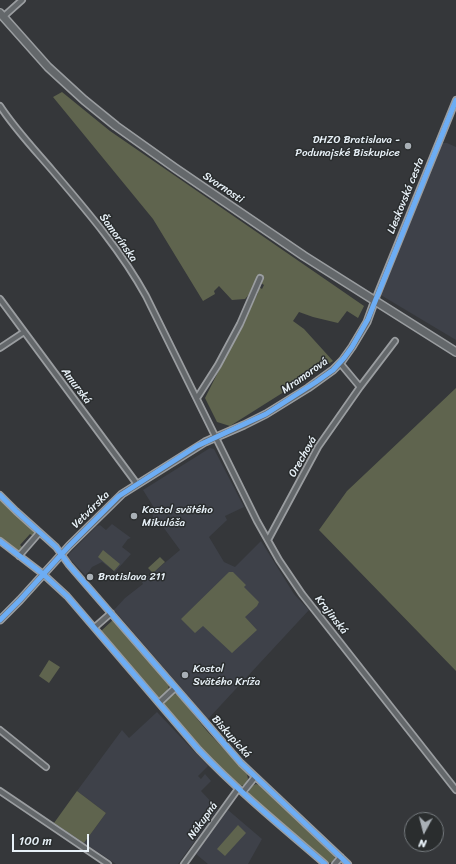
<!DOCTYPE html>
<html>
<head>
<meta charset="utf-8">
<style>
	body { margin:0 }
	#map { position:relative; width:456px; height:864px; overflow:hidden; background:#35373a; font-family:Sriracha,sans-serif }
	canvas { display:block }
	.north { position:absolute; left:404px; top:812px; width:40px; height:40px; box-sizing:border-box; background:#2a2d2e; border:1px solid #767b7f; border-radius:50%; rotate:187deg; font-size:11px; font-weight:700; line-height:16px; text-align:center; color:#e8f1f8 }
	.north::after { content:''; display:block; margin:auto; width:14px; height:18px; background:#a9b0b6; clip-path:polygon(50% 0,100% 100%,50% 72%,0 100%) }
	.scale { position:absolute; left:12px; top:834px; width:77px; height:18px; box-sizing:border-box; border:2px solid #e8f1f8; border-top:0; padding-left:5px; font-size:12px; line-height:14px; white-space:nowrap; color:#e8f1f8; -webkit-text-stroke:3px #2a2d2e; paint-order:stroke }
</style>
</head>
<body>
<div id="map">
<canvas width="456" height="864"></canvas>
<div class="north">N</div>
<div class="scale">100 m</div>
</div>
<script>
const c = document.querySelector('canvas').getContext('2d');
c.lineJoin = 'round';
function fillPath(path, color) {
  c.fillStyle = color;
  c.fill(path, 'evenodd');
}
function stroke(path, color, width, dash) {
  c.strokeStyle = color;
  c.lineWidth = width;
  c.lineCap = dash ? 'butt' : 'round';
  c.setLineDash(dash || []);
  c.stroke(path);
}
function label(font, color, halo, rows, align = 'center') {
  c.font = font + ' Sriracha,sans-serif';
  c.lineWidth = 3;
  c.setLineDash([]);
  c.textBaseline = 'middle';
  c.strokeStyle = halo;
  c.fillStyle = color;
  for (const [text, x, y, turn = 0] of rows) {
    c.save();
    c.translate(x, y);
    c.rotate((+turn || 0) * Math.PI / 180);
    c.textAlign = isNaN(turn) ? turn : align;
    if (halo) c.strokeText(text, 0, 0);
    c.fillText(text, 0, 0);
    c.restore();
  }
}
fillPath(new Path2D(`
	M434,143H447L456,147V340L374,291Z
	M210,448L214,449L244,507L225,516L227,520L209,537L224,562L235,567L261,541L294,594L309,610L208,719L114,610L125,598L143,584L142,582L180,550L158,520L153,524V506L143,490Z
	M112,524L131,538L128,539L122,547L131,554L115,572L102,562L92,567L86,576L68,557L69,554L97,526L100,525L106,530Z
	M157,712L208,766L198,776L201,779L205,774L211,781L212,780L201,791L218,809L178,864H116L84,843L106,813L77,791L122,730L129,738Z
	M228,810L262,839L248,864H208L196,854Z`), '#3e4149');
fillPath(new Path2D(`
	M62,92L110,131L364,306L358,318L347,311L338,323L313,317L299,312L293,321L304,329L333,361L230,426L217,422L205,398L258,293L257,292L259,287L262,289L264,285L261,283L263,279L245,299L232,300L219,286L214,291L215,294L203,301L153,219L53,97Z
	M456,388V671L319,530L347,491Z
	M0,499L34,532L33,536L30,534L20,545L23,548L19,551L16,550L0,537Z
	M103,550L120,564L114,571L98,557Z
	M160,557L165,562L153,573L148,568Z
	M229,572H233L246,585L244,587L259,602L257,606L245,617L257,630L232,653L203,626L195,633L181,619Z
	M114,619L169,685C168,691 164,697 158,698L155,696L101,631Z
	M49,660L60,667L49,683L39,676Z
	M175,694L178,695L207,731L247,774L248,779L245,785L240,786L237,785C210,761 188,734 165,706L164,703L172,695Z
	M256,784L259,785L334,853L335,859L332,862L329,863L326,862L249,795C248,789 251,786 256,784Z
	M77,791L106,813L84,843L54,823Z
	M238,825L246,833L225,856L217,849Z`), '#5f644e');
const street = new Path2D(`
	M3,17L22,0
	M0,106C15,129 34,149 52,170C86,210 120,249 146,296L257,521L279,560L302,594L456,790
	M0,299L137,484
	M375,300L456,100
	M0,348L24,332
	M340,363L360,387
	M197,398L218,365L240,324L260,278
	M0,495L16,511L56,547L69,565L241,763L348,864
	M268,540L318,447L360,387L395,341
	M0,541L43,574L67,596L199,750C238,791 282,827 325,864
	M19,556L39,533
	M95,627L111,613
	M159,703L175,688
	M0,730L46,767
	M0,791L108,864
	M243,792L255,777
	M184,864L238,789
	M335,864L341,857`);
const secondary = new Path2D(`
	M0,620L20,600L69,546L122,494L205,442L244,425L266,414L308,388L333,370L342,361L352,347L367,322L375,300`);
const primary = new Path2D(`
	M0,13L48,67L84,100L116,126L175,168L304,256L456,352`);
stroke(street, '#9a9da0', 8);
stroke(secondary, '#9a9da0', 9);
stroke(primary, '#9a9da0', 10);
stroke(street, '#64686b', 4.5);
stroke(secondary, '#64686b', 6);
stroke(primary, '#64686b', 7);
stroke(new Path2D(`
	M0,495L16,511L56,547L69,565L241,763L348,864
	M0,541L43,574L67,596L199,750C238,791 282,827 325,864
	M0,620L20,600L69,546L119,496L197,446L266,414L316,382L333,370L344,358L352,347L368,319L456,100`), '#6dadf4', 5);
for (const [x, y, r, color] of [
	[408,146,4,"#a9b0b6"],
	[134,516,4,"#a9b0b6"],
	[90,577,4,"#a9b0b6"],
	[185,675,4,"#a9b0b6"]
]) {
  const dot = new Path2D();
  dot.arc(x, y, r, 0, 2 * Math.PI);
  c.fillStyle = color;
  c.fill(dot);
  stroke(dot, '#2a2d2e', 1.5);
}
label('11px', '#e8f1f8', '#2a2d2e', [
	["DHZO Bratislava -",400,140,"right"],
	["Podunajské Biskupice",400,153,"right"],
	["Kostol svätého",142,510],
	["Mikuláša",142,523],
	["Bratislava 211",98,577],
	["Kostol",193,669],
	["Svätého Kríža",193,682]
], 'left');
label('11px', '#e8f1f8', '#2a2d2e', [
	["Svornosti",223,188,34],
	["Lieskovská cesta",406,196,-68],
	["Šamorínska",118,238,54],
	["Mramorová",305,376,-35],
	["Amurská",76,386,53],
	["Orechová",303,457,-60],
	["Vetvárska",91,510,-45],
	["Krajinská",331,615,52],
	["Biskupická",231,737,48],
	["Nákupná",203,821,-54]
]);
</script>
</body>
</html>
